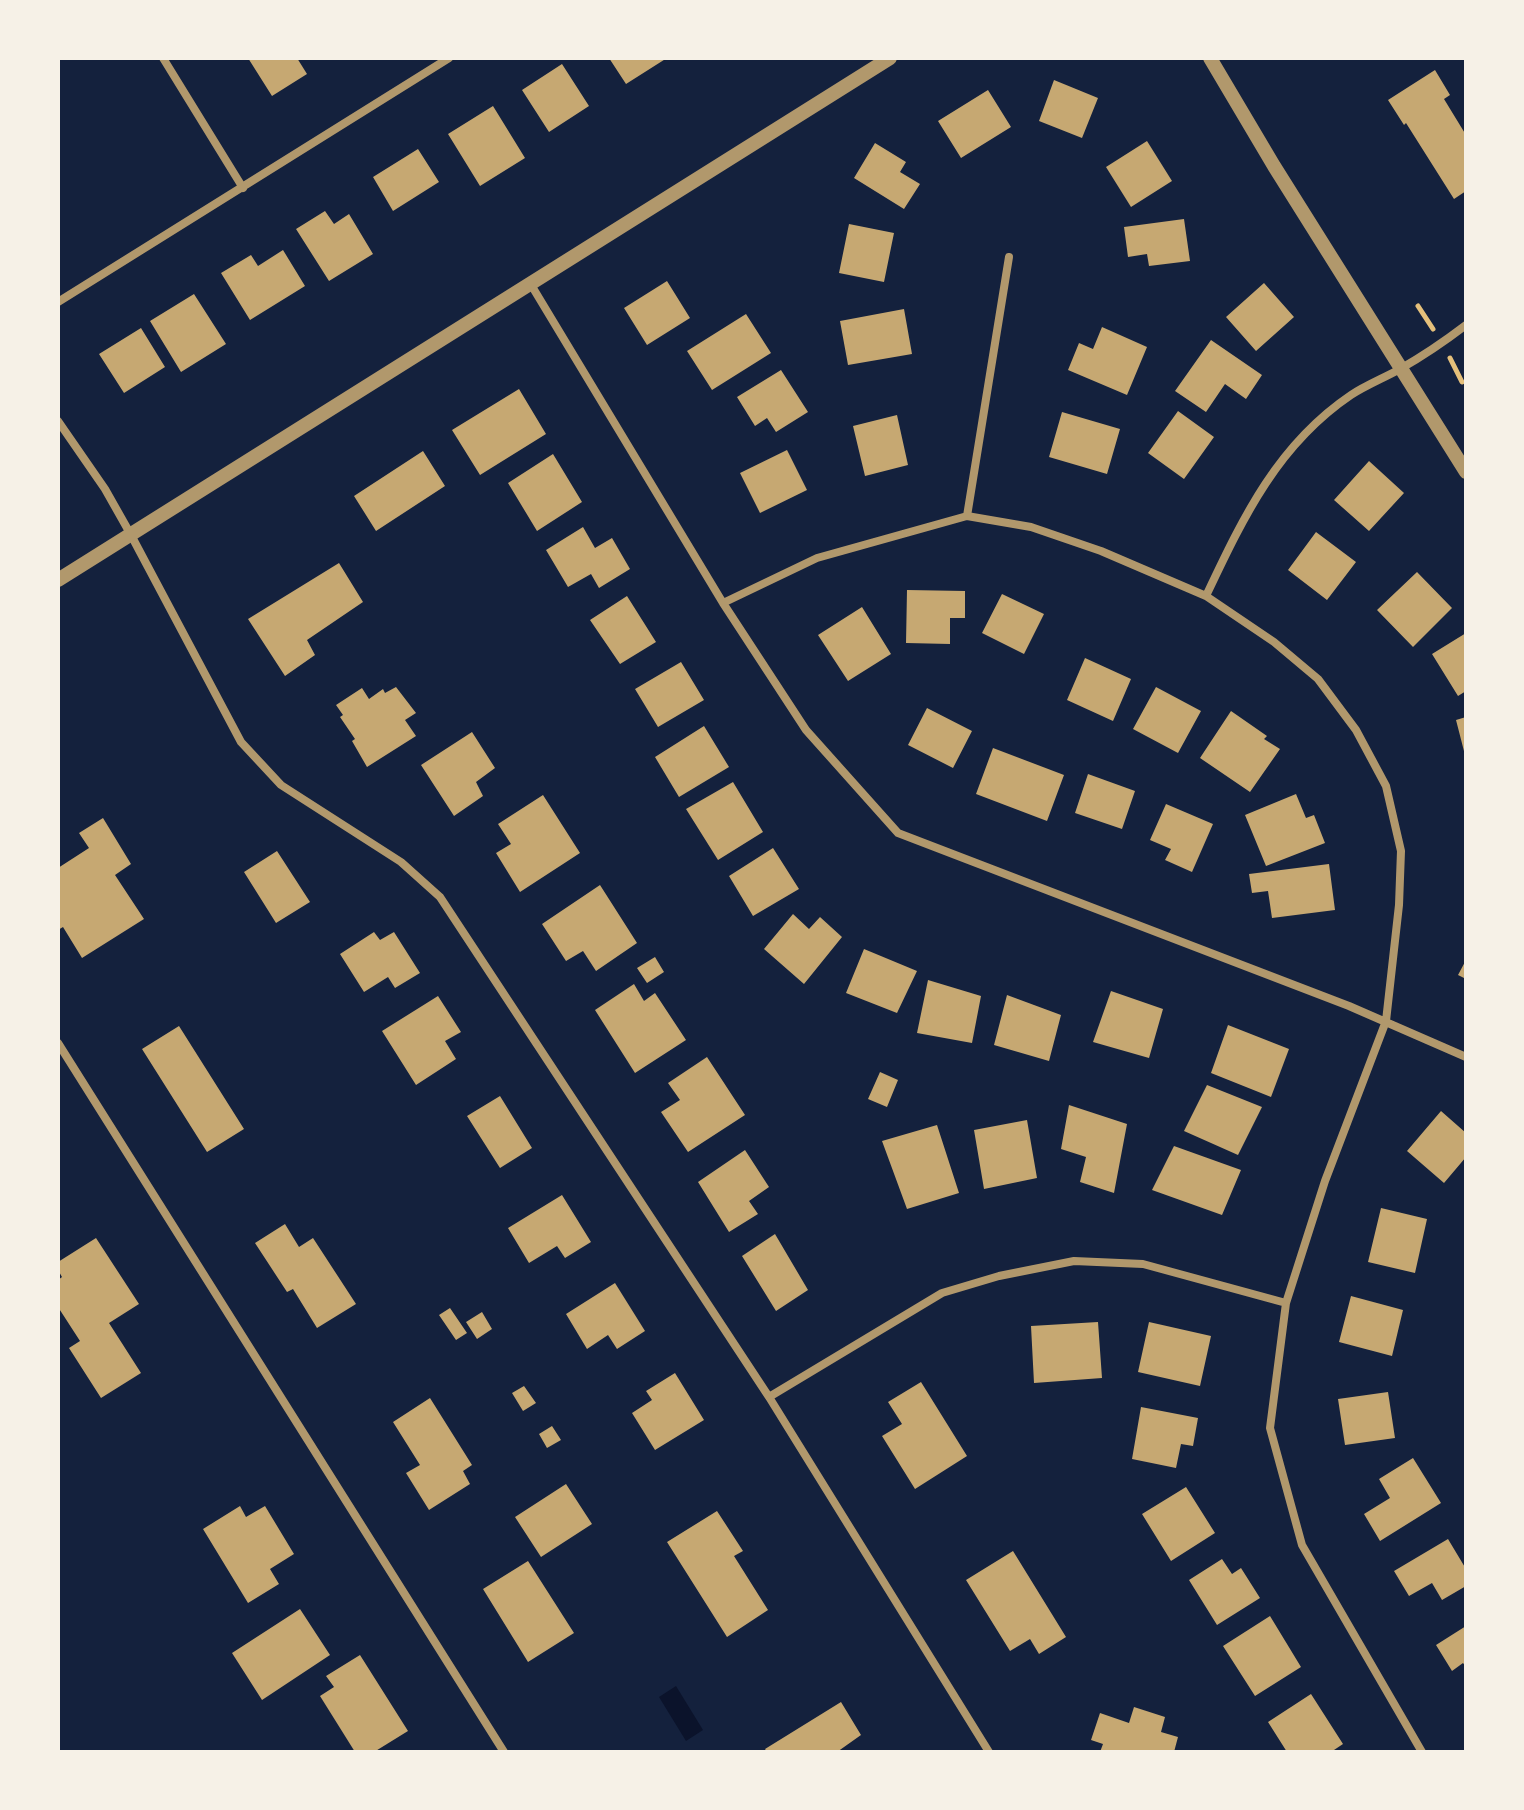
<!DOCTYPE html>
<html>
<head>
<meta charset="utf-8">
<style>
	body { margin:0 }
	#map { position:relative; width:1524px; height:1810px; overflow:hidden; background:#14213d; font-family:"Source Sans 3",sans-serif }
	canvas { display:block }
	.frame { position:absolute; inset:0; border:60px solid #f6f1e7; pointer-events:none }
</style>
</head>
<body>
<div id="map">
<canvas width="1524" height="1810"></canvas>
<div class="frame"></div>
</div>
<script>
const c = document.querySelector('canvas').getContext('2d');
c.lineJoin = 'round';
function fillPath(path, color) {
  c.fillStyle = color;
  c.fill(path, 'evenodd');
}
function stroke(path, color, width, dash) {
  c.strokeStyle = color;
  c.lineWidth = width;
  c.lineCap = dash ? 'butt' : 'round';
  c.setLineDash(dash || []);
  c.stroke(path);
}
fillPath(new Path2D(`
	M676,1686L703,1730L686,1741L659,1697Z`), '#0b132b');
fillPath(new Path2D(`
	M248,58H297L307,74L272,96Z
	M609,58H667L626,84Z
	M562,64L589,106L549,132L522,90Z
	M1435,70L1450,95L1444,99L1466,135V191L1454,199L1406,123L1404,125L1388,100Z
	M1054,80L1098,98L1082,138L1039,121Z
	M988,90L1011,127L961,158L938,121Z
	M493,106L525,158L480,186L448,134Z
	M1147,141L1172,181L1131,207L1106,167Z
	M875,143L906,162L900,172L920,184L904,209L854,178Z
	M418,149L439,182L393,211L373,177Z
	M325,211L334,224L349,214L373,254L329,281L296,229Z
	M1184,219L1190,261L1149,266L1147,254L1128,257L1124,227Z
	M849,224L894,233L884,282L839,273Z
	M283,250L305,286L250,320L221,273L251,255L258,266Z
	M667,281L690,318L647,345L624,308Z
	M1264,283L1294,317L1256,351L1226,317Z
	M194,294L226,344L181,372L150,321Z
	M904,309L912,354L848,365L840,321Z
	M746,314L771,353L712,390L687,351Z
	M1102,327L1147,347L1127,395L1068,370L1079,343L1093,349Z
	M141,328L165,367L124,393L99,354Z
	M1211,340L1262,375L1246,399L1225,384L1206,412L1175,391Z
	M781,370L808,412L776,432L767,418L755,426L737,397Z
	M519,389L546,434L480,475L452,430Z
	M1178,411L1214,437L1184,479L1148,453Z
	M1062,412L1120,429L1107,474L1049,457Z
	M897,415L908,465L865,476L853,426Z
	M787,450L807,490L760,513L740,473Z
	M423,451L445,486L376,531L354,496Z
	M553,454L582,502L537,531L508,483Z
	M1369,461L1404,493L1369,531L1334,500Z
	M583,527L595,548L612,538L630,569L599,588L591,574L568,587L546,550Z
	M1316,532L1356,562L1327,600L1288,570Z
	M339,563L363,602L307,640L315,655L285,676L248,619Z
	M1417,572L1452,608L1413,647L1377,610Z
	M907,590L965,591V618H950V644L906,643Z
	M1002,594L1044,614L1024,654L982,633Z
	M627,596L656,642L620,664L590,620Z
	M862,607L891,654L848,681L818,635Z
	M1466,633V691L1458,696L1432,654Z
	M1085,658L1131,679L1113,721L1067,700Z
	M681,662L704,700L658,727L635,689Z
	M396,687L416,713L405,720L416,736L367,767L352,741L355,739L340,717L343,715L336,705L362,688L369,699L383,689L385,693Z
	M1156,687L1201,711L1178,753L1133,729Z
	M927,708L972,731L953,768L908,745Z
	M1231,711L1267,736L1264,739L1280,749L1250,792L1200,758Z
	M1466,717V755H1465L1456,720Z
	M704,726L729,767L679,797L655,757Z
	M472,732L495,768L476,782L483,796L454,816L421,765Z
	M993,748L1064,775L1047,821L976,794Z
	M1088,774L1135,791L1122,829L1075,813Z
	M733,782L763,832L718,860L686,809Z
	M1296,794L1306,818L1314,815L1325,843L1266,866L1245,815Z
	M543,795L580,853L520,892L496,853L511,844L498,824Z
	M1166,804L1213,824L1192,872L1165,860L1171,849L1150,840Z
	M103,818L131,864L115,875L144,919L82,958L63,927L58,930V868L89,848L79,833Z
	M773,848L799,889L753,916L729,876Z
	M277,851L310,902L276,923L244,872Z
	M1329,864L1335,910L1272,918L1268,891L1252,893L1249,874Z
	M600,885L637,943L596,971L583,951L566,961L542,924Z
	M793,914L809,929L820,917L842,937L804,984L764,949Z
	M374,932L380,940L394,932L420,973L395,988L388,977L364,992L340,954Z
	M864,949L917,971L897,1013L846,993Z
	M655,957L664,972L647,983L637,968Z
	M1466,960V979L1458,975Z
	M928,980L981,996L972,1043L917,1033Z
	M634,984L644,1001L655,993L686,1040L635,1073L595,1010Z
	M1111,991L1163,1009L1149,1058L1093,1042Z
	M1007,995L1061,1015L1049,1061L994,1045Z
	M438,996L461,1032L445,1041L456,1059L416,1085L382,1031Z
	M1228,1025L1289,1049L1271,1097L1211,1073Z
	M179,1026L244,1129L207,1152L142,1049Z
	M707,1057L745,1115L688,1152L661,1112L680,1100L668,1083Z
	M880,1072L898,1080L887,1107L868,1099Z
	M1207,1085L1262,1107L1238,1155L1184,1131Z
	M500,1096L532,1148L500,1168L467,1116Z
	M1069,1105L1127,1124L1114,1193L1080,1182L1086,1157L1061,1149Z
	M1441,1111L1466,1133V1157L1444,1183L1407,1151Z
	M1027,1120L1037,1178L984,1189L974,1130Z
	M937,1125L959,1193L907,1209L882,1141Z
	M1174,1146L1241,1170L1222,1215L1152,1190Z
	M745,1150L769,1187L749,1201L758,1214L729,1232L698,1182Z
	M562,1195L591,1242L565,1258L557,1246L529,1263L508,1228Z
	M1381,1208L1427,1219L1415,1273L1368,1262Z
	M285,1224L299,1247L313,1238L356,1304L317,1328L293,1289L287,1292L255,1243Z
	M775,1234L808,1290L776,1311L742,1256Z
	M96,1238L139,1304L109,1323L141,1373L101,1398L69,1348L80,1341L58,1307V1280L62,1277L58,1270V1262Z
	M615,1283L645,1331L617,1349L608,1335L587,1349L566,1314Z
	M1351,1296L1403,1310L1392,1356L1339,1342Z
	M450,1308L467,1333L456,1340L439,1315Z
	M482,1312L492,1329L477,1339L466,1322Z
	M1098,1322L1102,1378L1034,1383L1031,1326Z
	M1149,1322L1211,1336L1200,1386L1138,1372Z
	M675,1373L704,1420L655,1450L632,1413L652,1400L646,1391Z
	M921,1382L967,1456L915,1489L882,1436L902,1424L888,1402Z
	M524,1386L536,1403L523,1411L512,1393Z
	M1388,1392L1395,1438L1345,1445L1338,1399Z
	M430,1398L472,1465L463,1471L470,1484L429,1510L406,1473L420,1465L393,1422Z
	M1141,1407L1198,1418L1193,1446L1181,1444L1176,1468L1132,1459Z
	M552,1426L561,1440L547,1448L539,1434Z
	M1413,1458L1441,1503L1380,1541L1364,1514L1390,1498L1379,1479Z
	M566,1484L592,1524L541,1557L515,1517Z
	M1186,1487L1215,1533L1171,1561L1142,1514Z
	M240,1506L246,1517L265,1506L294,1554L270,1569L279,1584L248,1603L203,1529Z
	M717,1511L743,1551L734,1556L768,1610L727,1637L667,1542Z
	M1448,1539L1466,1569V1586L1442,1600L1432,1583L1409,1596L1394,1571Z
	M1013,1551L1066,1637L1039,1654L1030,1639L1010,1651L966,1580Z
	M1222,1559L1232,1574L1241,1568L1260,1598L1217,1625L1189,1580Z
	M528,1561L574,1633L528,1662L483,1589Z
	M300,1609L330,1655L262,1700L232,1653Z
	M1270,1616L1301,1667L1255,1696L1223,1646Z
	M1466,1626V1667L1463,1663L1452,1671L1436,1645Z
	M360,1655L408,1731L374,1752H355L320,1696L334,1687L326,1676Z
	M1311,1694L1343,1744L1331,1752H1287L1268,1722Z
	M841,1702L861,1735L837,1752H767L765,1749Z
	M1134,1707L1165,1717L1161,1732L1178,1737L1174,1752H1100L1103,1744L1091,1740L1100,1713L1129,1723Z`), '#c6a872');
stroke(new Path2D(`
	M1418,306L1433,329
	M1450,358L1462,382`), '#e5c07b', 5);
stroke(new Path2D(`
	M163,58L243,188
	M530,283L723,603L806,730L898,833L1349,1006L1466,1057
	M58,302L449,58
	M58,421L105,489L131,535L241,742L281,785L401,862L440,897L769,1397L989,1752
	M967,516L1009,257
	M1206,596C1243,518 1277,445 1351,395C1366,385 1384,378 1400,369C1423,356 1445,341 1466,325
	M723,603L817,558L967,516L1031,527L1101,551L1206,596L1274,642L1318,679L1356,730L1386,786L1401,851L1399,905L1386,1021L1325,1181L1286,1303L1270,1428L1302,1545L1422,1752
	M58,1043L504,1752
	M769,1397L942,1293L999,1276L1074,1261L1143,1264L1286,1303`), '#b1986c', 8);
stroke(new Path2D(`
	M1210,58L1274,166L1466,472
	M58,580L890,58`), '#b1986c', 14);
</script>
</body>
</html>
